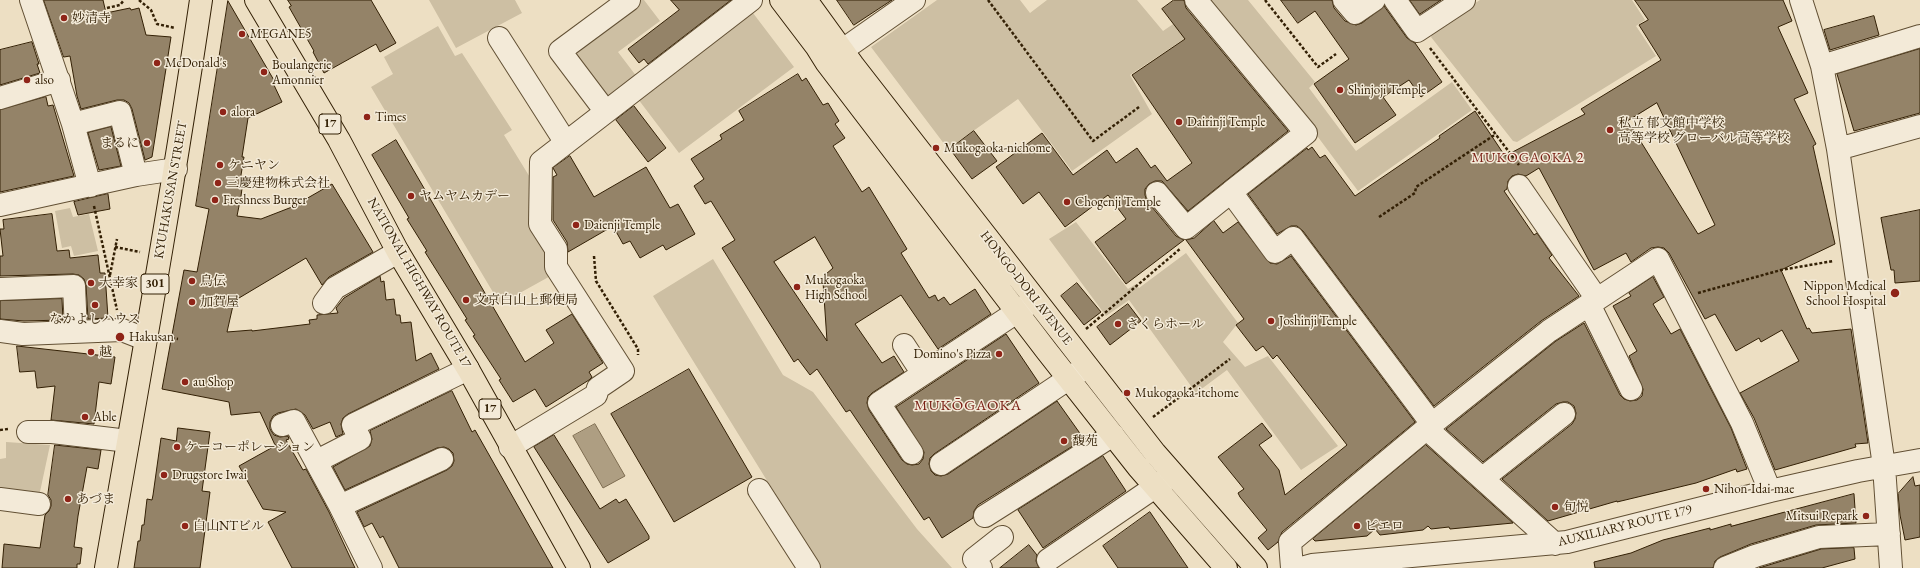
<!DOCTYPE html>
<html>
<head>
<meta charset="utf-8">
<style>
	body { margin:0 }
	canvas { display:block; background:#eddfc3 }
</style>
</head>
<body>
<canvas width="1920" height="568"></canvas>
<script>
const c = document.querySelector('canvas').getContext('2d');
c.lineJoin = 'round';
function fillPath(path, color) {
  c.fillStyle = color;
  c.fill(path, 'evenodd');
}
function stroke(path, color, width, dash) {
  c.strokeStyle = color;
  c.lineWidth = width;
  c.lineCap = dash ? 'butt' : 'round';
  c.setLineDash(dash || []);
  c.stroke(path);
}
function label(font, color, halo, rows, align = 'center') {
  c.font = font + ' "EB Garamond","Noto Serif JP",serif';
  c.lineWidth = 3;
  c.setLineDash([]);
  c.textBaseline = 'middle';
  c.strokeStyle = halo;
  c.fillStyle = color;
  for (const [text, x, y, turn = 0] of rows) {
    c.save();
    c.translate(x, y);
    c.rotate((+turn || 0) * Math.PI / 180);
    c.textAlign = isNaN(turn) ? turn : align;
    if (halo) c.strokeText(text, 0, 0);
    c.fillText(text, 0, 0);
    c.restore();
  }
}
fillPath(new Path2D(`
	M429,0H515L522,13L456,48Z
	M637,0H644L660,21L618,52L637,77L604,101L567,52Z
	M937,0H1020L1030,13L1047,0H1137L1163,31L1185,16L1196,31L1130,75L1152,114L1072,171L1018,99L948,149L871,47Z
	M1203,0H1248L1315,82L1309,88L1356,151L1452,82L1472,110L1358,191L1315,133Z
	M1480,0H1632L1645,20L1636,26L1656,56L1517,142L1513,141L1431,37L1434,29Z
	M753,13L794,67L679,153L638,99Z
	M438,26L455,56L462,53L512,130L504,135L531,179L552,251L554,274L500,304L371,87L393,74L384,57Z
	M70,208L73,217L89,214L98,251L74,256L71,246L62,248L55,211Z
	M1076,222L1128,289L1136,284L1139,288L1186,253L1238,323L1223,342L1245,367L1268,356L1338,446L1301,470L1227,370L1196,393L1129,300L1106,316L1049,239Z
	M713,259L783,375L813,392L917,529L952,568H821L653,296Z
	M6,442L50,445L38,501L0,493V459L6,458Z`), '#cdbfa3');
const water = new Path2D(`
	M595,424L625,476L603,488L573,436Z`);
fillPath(water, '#ae9e82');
stroke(water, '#7d6c50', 1);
const building = new Path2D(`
	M44,0H103L106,13L130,8L131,10L139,8L146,35L171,37L152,157L145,160L132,109L129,103L124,100H117L81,109L77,96L70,56L64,57Z
	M288,0H371L396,43L380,52L376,44L324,73L313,52L314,51L289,7L291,6Z
	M671,0H731L648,64L644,59L639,63L628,49L679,10Z
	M837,0H892L854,25Z
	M1174,0H1184L1186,8L1288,131L1188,211L1162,181H1155L1149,184L1145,189V195L1147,201L1176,236L1184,240L1126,284L1095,242L1126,219L1108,195L1065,227L1039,192L1023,204L996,167L1042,133L1073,175L1107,150L1116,163L1137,148L1151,168L1155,165L1167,181L1192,163L1132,75L1185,39L1162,9Z
	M1281,0H1332L1334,8L1345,21L1356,25L1362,23L1384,6L1407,38L1415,43L1442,82L1421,97L1409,80L1383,97L1396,115L1355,143L1314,84L1349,59L1315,11L1298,23Z
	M1410,0H1441L1420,14Z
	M1635,0H1783L1792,21L1778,27L1808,93L1794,99L1816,144L1813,146L1835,244L1781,270L1807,329L1809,328L1812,333L1851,329L1868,443L1855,444L1856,447L1775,470L1754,418L1740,393L1799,361L1782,330L1761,342L1759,338L1736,351L1715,314L1705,319L1669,253L1664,248L1658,247L1651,248L1631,262L1626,253L1594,270L1539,168L1526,176L1518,174L1512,176L1508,181L1507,189L1504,191L1534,235L1537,233L1552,255L1549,258L1579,296L1541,321L1434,406L1303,231L1297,226H1291L1277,234L1248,194L1307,148L1308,150L1312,147L1320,158L1325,155L1355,196L1440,138L1439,136L1475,111L1505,156L1585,114L1581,109L1661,60L1639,25L1648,20ZM1657,103L1715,225L1698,234L1628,121Z
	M228,1L275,82L273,83L282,102L248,118L242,157H244L240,181H243L241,196L237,216L261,219L292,207L332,184L373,252L329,277L322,285L306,258L234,301L227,332L252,330V331L310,324L309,320L317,319V315L338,313L336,308L344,298L380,276L381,282L384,281L386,300L394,299L396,315H400L401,323L411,322L416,361L431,353L439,369L348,414L343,418L341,424L343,434L336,437L330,422L313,429L305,415L296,409L278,413L273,416L270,422V429L274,435L280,437L288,436L289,439L286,440L303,470L306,469L329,512L355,568H292L268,522L286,512L263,509L239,466L282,442L275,445L260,412L231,415L229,402L162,389L184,270L197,272L209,209L196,206Z
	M1874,16L1879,35L1830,50L1824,30Z
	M32,42L39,64H37L40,73L0,85V50Z
	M1920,49V113L1854,131L1837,74Z
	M798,74L802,81L806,78L823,105L828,103L839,121L835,124L845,138L833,146L862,192L869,187L907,249L901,253L929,298L935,295L938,301L944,297L950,305L975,289L991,314L938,349L901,295L855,324L882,363L894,356L904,372L872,393L868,397L867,403L869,410L902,460L907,464L912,465L919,464L923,459L924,452L896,407L1006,334L1039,383L934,454L930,458L929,464L931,471L935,475L941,476L948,474L1057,401L1084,439L978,505L974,511L973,518L942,538L929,517L924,520L850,410L846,412L817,369L810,375L798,359L794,362L722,248L735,240L711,201L705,204L694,186L704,179L691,159L722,139L720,135L744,120L739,111ZM815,237L833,268L826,274L823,282L827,341L774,262Z
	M46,97L48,106L53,105L74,176L0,192V110Z
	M634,106L666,148L648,162L616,120Z
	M111,127L121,166L99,170L88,133Z
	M974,131L997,161L972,179L950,149Z
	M396,140L525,362L554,343L546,330L572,314L603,363L589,372L592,377L589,380L546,407L535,389L513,402L499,380L501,379L473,336L475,335L465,320L467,319L425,252L427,251L407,219L409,218L372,155Z
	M570,156L594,197L646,167L670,208L678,204L695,234L666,250L663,245L640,258L630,241L623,244L613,226L568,252L567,242L553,220V177L557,175L553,168Z
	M108,194L110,209L78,215L74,202Z
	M1920,210V281L1895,283L1894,270H1891L1881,218Z
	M52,214L57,251L69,250L70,258L98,255L100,273H105L108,318L88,319L86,285L84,279L79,275L73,274L0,276V256H3L0,229H4L3,220Z
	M1214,221L1223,233L1238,222L1270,263L1277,264L1291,256L1415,422L1282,532L1278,542L1268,550L1258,538L1267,530L1240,497L1238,493L1244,489L1218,457L1262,423L1272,436L1259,445L1279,470L1285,495L1347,445L1277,355L1273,359L1263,346L1256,351L1236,325L1244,319L1186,240L1194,238Z
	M1653,277L1664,297L1653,304L1671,334L1680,329L1731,428L1747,469L1737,472L1736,469L1696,483L1617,502V501L1548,521L1502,479L1572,424L1575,419L1576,413L1574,406L1568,402H1563L1556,404L1483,462L1446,429L1556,341L1584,323L1620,395L1624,399L1630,401L1637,400L1642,396L1643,389L1629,356L1637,351L1613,306L1631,296L1629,293Z
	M1077,283L1101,312L1084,325L1061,296Z
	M62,299L63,320L24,321L0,319V301Z
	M1128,304L1141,321L1110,345L1097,327Z
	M17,346L115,357L111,384L99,382L94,424L51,420L55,386L37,388L35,371L20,372Z
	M689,369L752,477L674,522L611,414Z
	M452,391L472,432L475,430L553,568H399L383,536L380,538L372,523L364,527L357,512L447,470L452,466L454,461L453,453L449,449L444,447L437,448L345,490L333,467L370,446L372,439L370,431Z
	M178,428L210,432L202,491L210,492L200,568H134L138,541H140L142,525H144L147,499L152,500L153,495L161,438L176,441Z
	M554,435L600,509L616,499L619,503L626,499L649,536V539L608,563L534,447Z
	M55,445L101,450L98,469L87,467L78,516L74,547L82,548L80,564H77V568H2L4,544L40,548L45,515L49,511L51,506V500L48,495Z
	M1426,445L1513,523L1450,529L1449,527L1431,529L1428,526L1423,530L1380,535L1375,529L1367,536L1315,541L1313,539Z
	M1103,456L1126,491L1043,548L1018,510Z
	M1913,477L1915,486L1920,485V537L1905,540L1900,515L1898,494Z
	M1854,494L1856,523L1816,525L1751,544L1720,557L1715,561L1713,568H1595L1594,562L1631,553L1663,540L1710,528V530L1731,524V526Z
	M1150,512L1188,568H1118L1103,546Z
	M1029,545L1037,555L1036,561L1039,568H1000Z
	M1854,548L1855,559L1822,568H1759L1821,549Z`);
fillPath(building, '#948368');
stroke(building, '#332005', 1);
const minor = new Path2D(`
	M31,0L73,124L90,186
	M1196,0L1306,133L1231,192L1275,252L1293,238L1432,424
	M1344,0L1355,13L1374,0
	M1395,0L1417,31L1464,0
	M1801,0L1822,66L1838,149L1884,466L1891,568
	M499,38L566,143
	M827,61L914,0
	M1822,66L1920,36
	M0,98L59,80
	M606,112L560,51L629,0
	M73,124L120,112L136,175
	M1838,149L1920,126
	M1519,186L1597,299
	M1157,193L1186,228L1231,192
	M0,205L136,175L176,169
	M0,289L74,286L76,331
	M324,303L335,288L398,252
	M1589,304L1631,389
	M0,331L23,334L122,330L145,339
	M904,345L923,374
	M282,425L294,421L340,506
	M1427,429L1555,544
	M28,432H52L128,441
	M510,447L596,395L598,388L623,371L556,267V249L540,224L541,162L751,0
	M912,453L879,403L1035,300
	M317,461L360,439L353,425L468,369
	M941,464L1083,369
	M1483,478L1564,414
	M759,490L809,568
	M0,499L39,504
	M985,516L1113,435
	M1048,560L1171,476
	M371,568L340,506L442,459
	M981,568L974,559L1002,537
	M1292,568L1290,542L1432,424L1549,331L1658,259L1742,423L1770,491
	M1301,568L1312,565L1567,542L1770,491L1858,471L1920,460
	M1725,568L1755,556L1819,537L1889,534`);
const major = new Path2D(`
	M781,0L816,46L826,62L1046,350L1138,467L1226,568
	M806,0L853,65L1155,453L1256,568
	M106,568C139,379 173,190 201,0`);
const highway = new Path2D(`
	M256,0L339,140L398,252L468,369L579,568`);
stroke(minor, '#625034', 24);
stroke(major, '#332005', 24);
stroke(highway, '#332005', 24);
stroke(new Path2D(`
	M139,0L151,10L157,24L175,28
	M988,0L1093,141L1139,107
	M1265,0L1318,67L1336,54
	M107,8L120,5L124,0
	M1430,48L1519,165
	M94,206L117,310
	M1379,217L1415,193L1416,187L1496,134
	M115,247L140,252
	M594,256L596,281L638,349V355
	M110,275L117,239
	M1698,293L1781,270L1833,261
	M1086,329L1181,248
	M167,337L178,339
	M1153,417L1230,359
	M0,430L8,429`), '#332005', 2.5, [3, 2]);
stroke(minor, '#f3ead8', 22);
stroke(major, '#eddfc3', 22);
stroke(highway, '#eddfc3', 22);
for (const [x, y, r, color] of [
	[64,18,4,"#8f2418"],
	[242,34,4,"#8f2418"],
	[157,63,4,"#8f2418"],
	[264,72,4,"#8f2418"],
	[27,80,4,"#8f2418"],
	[1340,90,4,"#8f2418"],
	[223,112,4,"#8f2418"],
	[367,117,4,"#8f2418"],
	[1179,122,4,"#8f2418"],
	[1610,130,4,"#8f2418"],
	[147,143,4,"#8f2418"],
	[936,148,4,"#8f2418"],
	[220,165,4,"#8f2418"],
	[218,183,4,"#8f2418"],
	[411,196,4,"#8f2418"],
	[215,200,4,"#8f2418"],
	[1067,202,4,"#8f2418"],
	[576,225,4,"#8f2418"],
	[192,281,4,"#8f2418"],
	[91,283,4,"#8f2418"],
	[797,287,4,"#8f2418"],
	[1895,293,5,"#8f2418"],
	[466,300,4,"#8f2418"],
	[192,302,4,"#8f2418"],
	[95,305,4,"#8f2418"],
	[1271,321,4,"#8f2418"],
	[1118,324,4,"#8f2418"],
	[120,337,5,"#8f2418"],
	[91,352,4,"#8f2418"],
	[999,354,4,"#8f2418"],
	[185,382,4,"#8f2418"],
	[1127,393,4,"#8f2418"],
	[85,417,4,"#8f2418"],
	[1064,441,4,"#8f2418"],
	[177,447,4,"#8f2418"],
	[164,475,4,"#8f2418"],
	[1706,489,4,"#8f2418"],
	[68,499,4,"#8f2418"],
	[1555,507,4,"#8f2418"],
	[1866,516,4,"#8f2418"],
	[185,526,4,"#8f2418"],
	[1357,526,4,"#8f2418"]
]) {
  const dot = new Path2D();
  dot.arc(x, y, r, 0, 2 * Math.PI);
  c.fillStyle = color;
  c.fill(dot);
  stroke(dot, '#f3ead8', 1.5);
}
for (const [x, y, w] of [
	[330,124,22],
	[155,284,28],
	[490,409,22]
]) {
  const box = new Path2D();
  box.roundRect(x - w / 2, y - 10, w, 20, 3);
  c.fillStyle = '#f3ead8';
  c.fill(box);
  stroke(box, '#332005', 1);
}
label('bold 12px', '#332005', null, [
	["17",330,124],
	["301",155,284],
	["17",490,409]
]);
label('13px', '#332005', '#f3ead8', [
	["妙清寺",72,18],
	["MEGANE5",250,34],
	["McDonald's",165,63],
	["Boulangerie",272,65],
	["Amonnier",272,80],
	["also",35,80],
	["Shinjoji Temple",1348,90],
	["alora",231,112],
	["Times",375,117],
	["Dairinji Temple",1187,122],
	["私立 郁文館中学校",1618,123],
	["高等学校 グローバル高等学校",1618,138],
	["まるに",139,143,"right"],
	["Mukogaoka-nichome",944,148],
	["ケニヤン",228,165],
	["三慶建物株式会社",226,183],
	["ヤムヤムカデー",419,196],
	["Freshness Burger",223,200],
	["Chogenji Temple",1075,202],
	["Daienji Temple",584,225],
	["Mukogaoka",805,280],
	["High School",805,295],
	["鳥伝",200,281],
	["大幸家",99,283],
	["Nippon Medical",1886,286,"right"],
	["School Hospital",1886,301,"right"],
	["文京白山上郵便局",474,300],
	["加賀屋",200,302],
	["なかよしハウス",95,319,"center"],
	["Joshinji Temple",1279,321],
	["さくらホール",1126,324],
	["Hakusan",129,337],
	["越",99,352],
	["Domino's Pizza",991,354,"right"],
	["au Shop",193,382],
	["Mukogaoka-itchome",1135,393],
	["Able",93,417],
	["馥苑",1072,441],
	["ケーコーポレーション",185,447],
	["Drugstore Iwai",172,475],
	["Nihon-Idai-mae",1714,489],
	["あづま",76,499],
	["旬悦",1563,507],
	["Mitsui Repark",1858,516,"right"],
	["白山NTビル",193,526],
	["ピエロ",1365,526]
], 'left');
label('13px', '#332005', '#f3ead8', [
	["KYUHAKUSAN STREET",171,190,-80],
	["NATIONAL HIGHWAY ROUTE 17",419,283,60],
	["HONGO-DORI AVENUE",1026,288,52],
	["AUXILIARY ROUTE 179",1625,526,-14]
]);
c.letterSpacing = '1px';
label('14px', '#7a1f14', '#f3ead8', [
	["MUKOGAOKA 2",1528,158]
]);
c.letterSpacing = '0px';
c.letterSpacing = '1px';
label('15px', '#7a1f14', '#f3ead8', [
	["MUKŌGAOKA",968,406]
]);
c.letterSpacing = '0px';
</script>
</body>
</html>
